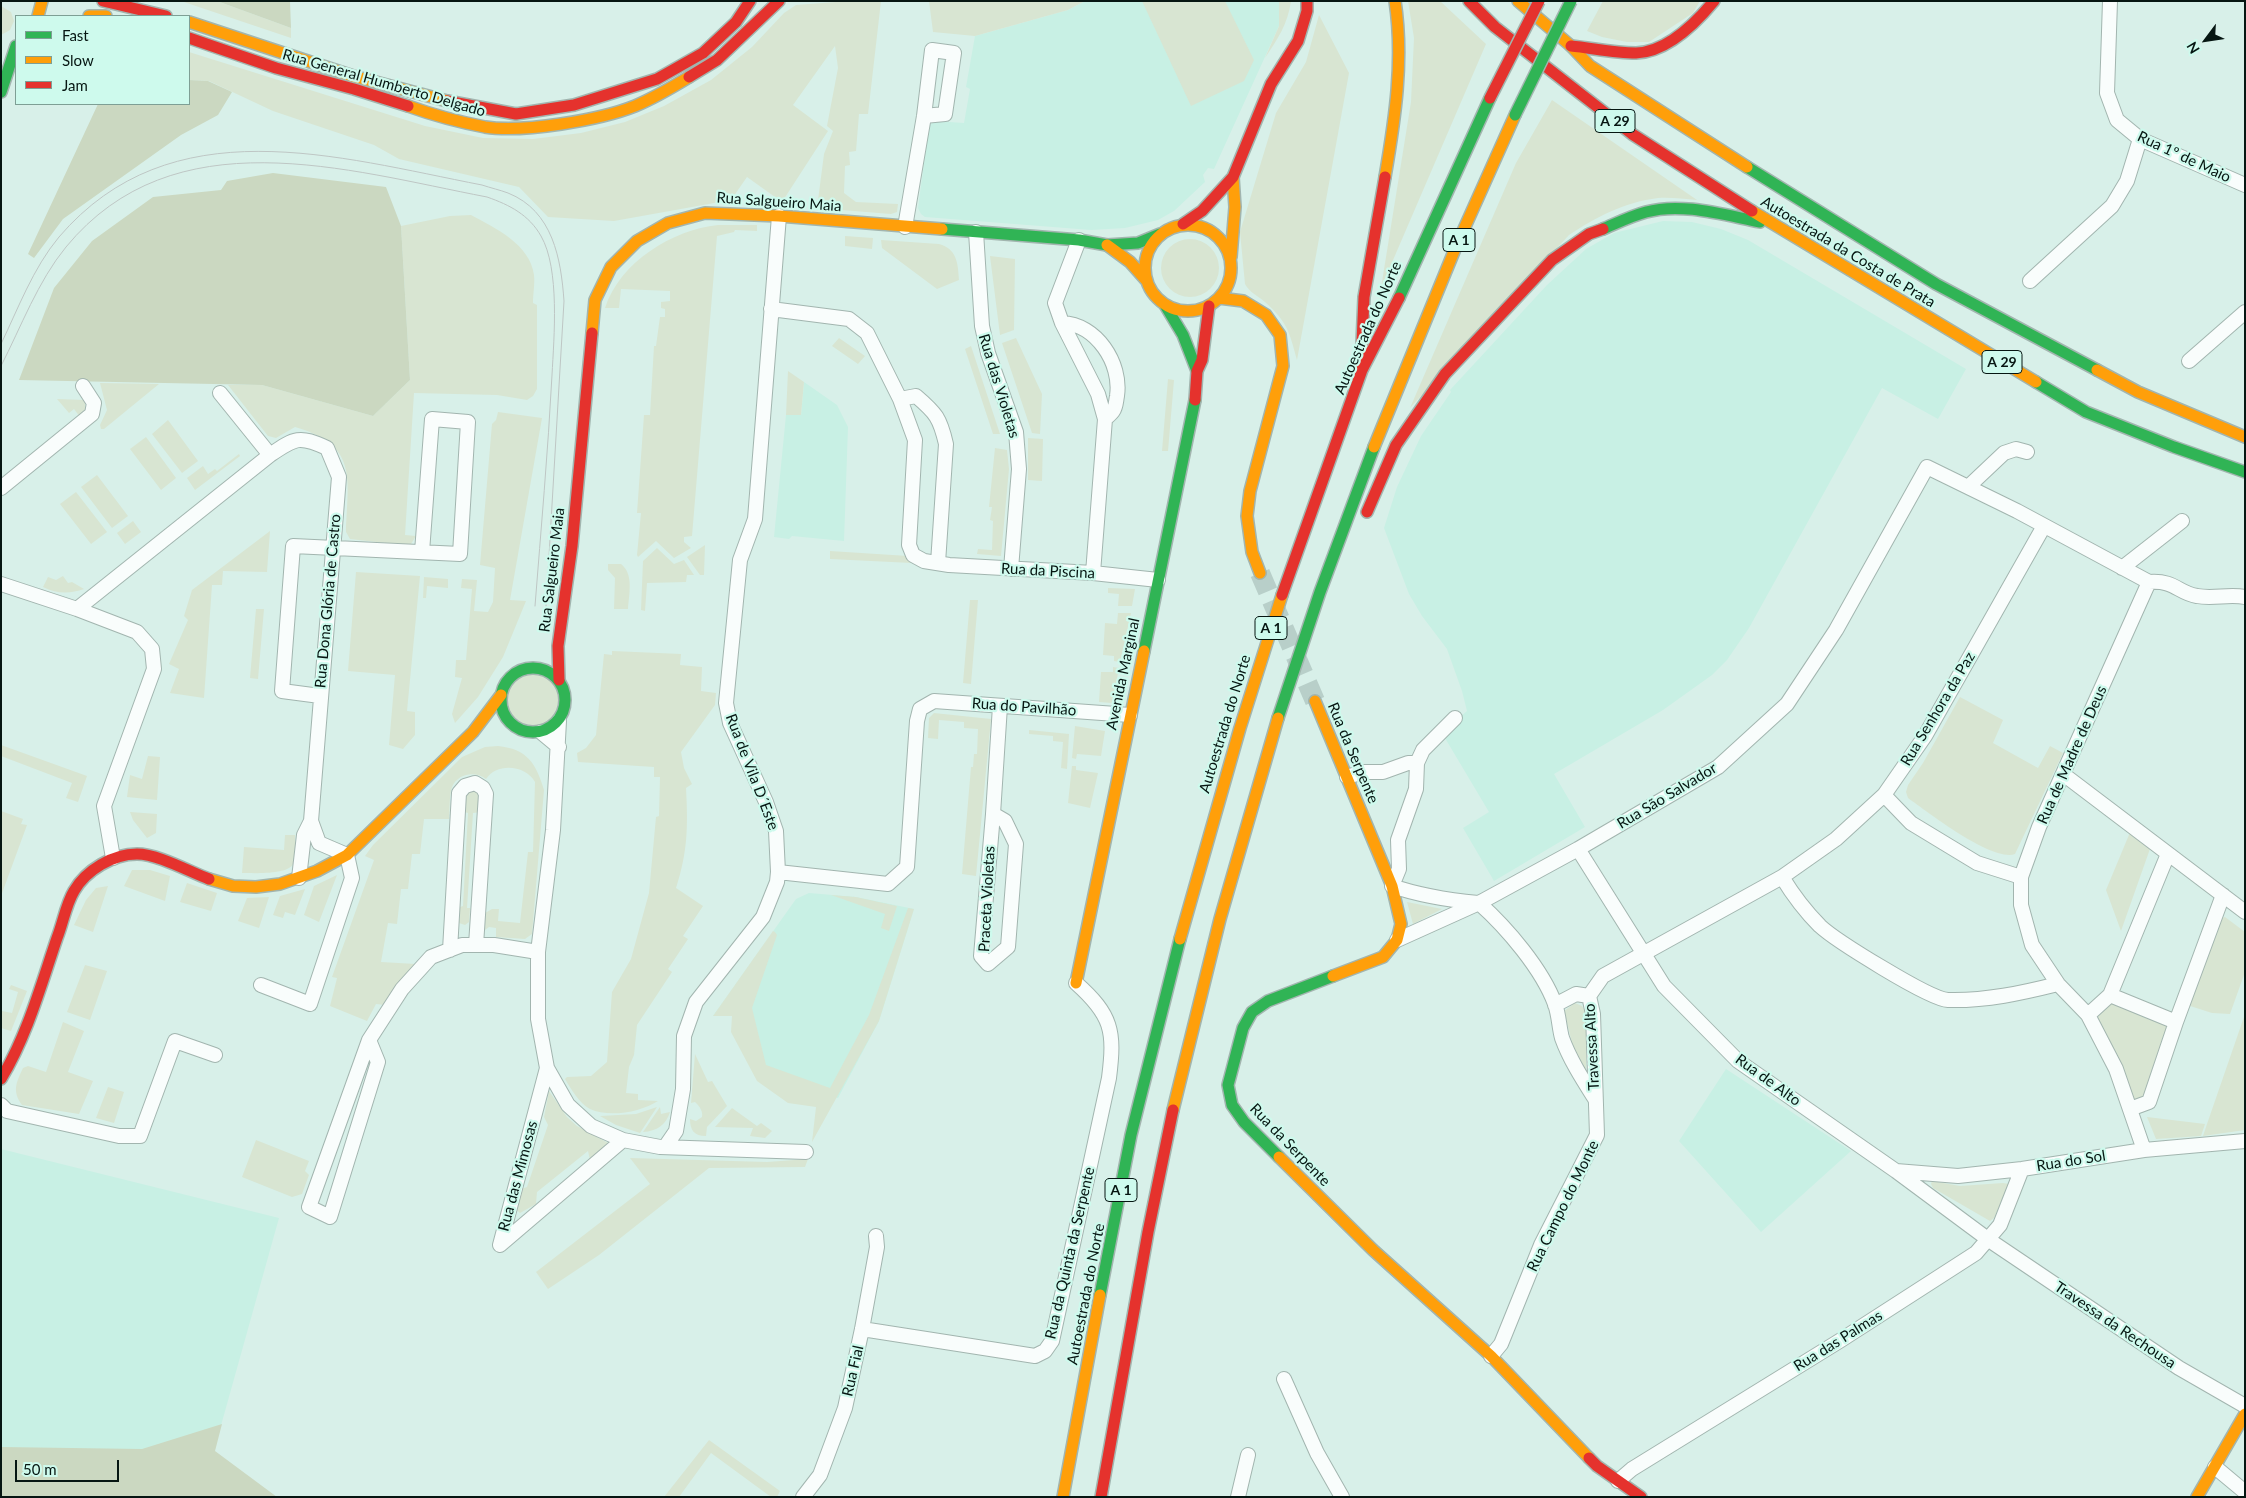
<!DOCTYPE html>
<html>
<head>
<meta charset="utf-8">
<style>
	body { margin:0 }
	#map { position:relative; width:2246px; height:1498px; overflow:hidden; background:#d8f0e9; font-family:Lato,sans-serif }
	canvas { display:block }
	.frame { position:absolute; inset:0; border:2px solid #061612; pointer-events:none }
	.legend { position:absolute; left:15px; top:15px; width:175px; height:90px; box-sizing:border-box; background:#cefaed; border:1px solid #7e9f95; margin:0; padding:6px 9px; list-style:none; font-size:15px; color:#061612 }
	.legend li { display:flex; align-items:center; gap:10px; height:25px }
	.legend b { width:25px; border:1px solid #7e9f95 }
	.north { position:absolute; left:2181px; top:15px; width:50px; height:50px; -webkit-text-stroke:4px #cefaed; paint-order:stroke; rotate:239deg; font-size:14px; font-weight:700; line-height:20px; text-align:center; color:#061612 }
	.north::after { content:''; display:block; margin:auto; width:18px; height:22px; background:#061612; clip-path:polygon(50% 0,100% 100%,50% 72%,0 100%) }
	.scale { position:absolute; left:15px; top:1460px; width:104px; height:22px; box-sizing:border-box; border:2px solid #061612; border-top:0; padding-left:6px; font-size:15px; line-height:18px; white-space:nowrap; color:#061612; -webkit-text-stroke:4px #cefaed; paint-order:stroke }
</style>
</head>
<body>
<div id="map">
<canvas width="2246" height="1498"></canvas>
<div class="frame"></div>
<ul class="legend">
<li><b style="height:6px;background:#30b455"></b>Fast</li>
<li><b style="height:6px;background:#ff9f0a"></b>Slow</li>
<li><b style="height:6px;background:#e5322d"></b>Jam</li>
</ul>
<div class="north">N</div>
<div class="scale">50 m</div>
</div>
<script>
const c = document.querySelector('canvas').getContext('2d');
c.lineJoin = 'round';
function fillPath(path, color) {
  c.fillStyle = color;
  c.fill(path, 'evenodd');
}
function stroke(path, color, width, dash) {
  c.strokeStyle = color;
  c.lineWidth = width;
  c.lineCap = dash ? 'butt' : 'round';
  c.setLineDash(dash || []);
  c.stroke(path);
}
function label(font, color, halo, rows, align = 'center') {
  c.font = font + ' Lato,sans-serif';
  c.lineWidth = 4.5;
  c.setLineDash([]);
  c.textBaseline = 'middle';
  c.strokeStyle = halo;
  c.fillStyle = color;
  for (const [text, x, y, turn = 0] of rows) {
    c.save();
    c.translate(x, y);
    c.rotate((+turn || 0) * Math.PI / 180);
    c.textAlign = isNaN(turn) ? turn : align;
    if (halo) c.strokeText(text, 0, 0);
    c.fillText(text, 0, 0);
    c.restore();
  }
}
fillPath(new Path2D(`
	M1085,1H1279V26L1214,169L1208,168L1203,175L1205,182L1174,211L1158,220L1125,228L1091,230L925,217L921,214L918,208L929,126L934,121L964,123L970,89L966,87L975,36L1068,10Z
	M1663,221L1692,222L1721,229L1748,240L1966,369L1938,419L1882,388L1749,628L1727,660L1712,675L1663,710L1554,774L1585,827L1494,881L1463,828L1489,812L1442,733L1467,711L1462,691L1447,649L1422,616L1409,594L1384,528L1397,487L1421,436L1451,392L1450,390L1547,285L1586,249L1614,233Z
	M804,382L837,405L848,427L844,541L792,536L789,539L774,537L786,415H801Z
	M809,893L856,897L914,909L879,1021L838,1098L760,1077L738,1016H713L796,899Z
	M1726,1069L1851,1151L1761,1232L1679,1141Z
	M1,1149L279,1218L201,1497H1Z`), '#c8f0e4');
fillPath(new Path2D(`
	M181,1H217L291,28V38Z
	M849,1H881L868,114H859L856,151L849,152L850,165L845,166L844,193L856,202L898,204L897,212L891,214L817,208L824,154L833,131L827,126L838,68L835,46L793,105L828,131L782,202L747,177L731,200L614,221L548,217L519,187L399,159L374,145L273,111L209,81L189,80V52L425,126L483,138L533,139L581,133L625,122L664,106L711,80L752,47L784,13L796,5Z
	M929,1H1085L1068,10L975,36L933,32Z
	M1142,1H1225L1254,60L1244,81L1191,106Z
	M1279,1H1291C1288,24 1277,40 1265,58L1279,26Z
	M1408,1H1440L1486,44L1381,288L1411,102L1414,38Z
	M1603,1H1700L1693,13L1649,42H1627L1602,37L1587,31Z
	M1,6L11,12L14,21L10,30L1,35Z
	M1319,15L1349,73L1297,360C1289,331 1288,323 1265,302C1258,296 1249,292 1245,284L1240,232L1276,113L1306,62Z
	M1552,100L1697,200C1684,199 1670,197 1658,198C1625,202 1596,217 1569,235L1410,408L1516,163Z
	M471,215C495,228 530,244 534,275C535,284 533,294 533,303L537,305V389L533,396L527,400L497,395L414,393L405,535L416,536L411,544L403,545L350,539L346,532C348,477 358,445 295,427L276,438L268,436L228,385H262L373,416L410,380L401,226L450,216Z
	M718,225H757V231L735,230L734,232L717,236L692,536L684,537V542L691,548L674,558L656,541L638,557L637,555L641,513H637L644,415H650L654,346H656L660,317H665V309L661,308V302L670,301V291L621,289L619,308H605C620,262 672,230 718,225Z
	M845,236L873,238L872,249L845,246Z
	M1161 268a29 29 0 1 1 58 0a29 29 0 1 1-58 0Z
	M881,240L939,244C957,249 958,263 959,280L937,289L882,248Z
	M990,256L1015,259L1014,330L1000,335Z
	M839,338L865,356L858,364L832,346Z
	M1016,338L1042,394L1040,434L1032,433L1002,343Z
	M971,346L1000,434H993L965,349Z
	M788,371L804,382L801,415H786Z
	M1168,379L1174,380L1168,451H1162Z
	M100,383L159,384L104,429H101L100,425L107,410Z
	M57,399L85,400V412L80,417L74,409L69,413Z
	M498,412L542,418L510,600L526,601L503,657L478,697L455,723L452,714L462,678L455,677L456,660H466L472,589L461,588L462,579L477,580L474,611L488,612L493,602L495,568L480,565L492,424L496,420Z
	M168,420L198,461L182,473L152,434Z
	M146,437L176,478L161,490L130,449Z
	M1028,438L1043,439L1042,481L1028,480Z
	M995,448L1007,450L1009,469L1001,556L977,554L978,549L992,550L993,521L990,520L992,507H989Z
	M239,454L240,456L195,490L187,478L203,466L208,474L215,469L217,471Z
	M97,475L128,516L112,528L81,487Z
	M76,492L107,532L91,544L60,504Z
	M133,521L141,532L125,544L117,533Z
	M270,531L267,572L223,571L222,585H212L204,698L170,693L179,669L169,664L188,620L184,616L192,590Z
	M705,545L704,575H700L687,557Z
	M657,548L674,564L684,560L694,575H687L686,582L647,583L645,611L641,610L643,561Z
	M830,551L908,556L912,563L830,559Z
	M608,564H621C634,574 629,594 628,609H614L615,578L608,570Z
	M356,572L420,576L407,711L415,712V735L403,749L389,745L395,675L348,671Z
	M63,576L68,583L72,582L84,589C70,594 57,594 43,587L48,577L56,580Z
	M424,577L448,579V588L427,586L426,598H423Z
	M1108,588L1135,589L1132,606H1118L1119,594L1108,593Z
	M970,600H978L971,684L963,683Z
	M256,609H264L258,679L250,678Z
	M1118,613H1131L1120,662L1114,661V656L1103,655L1105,623L1117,624Z
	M612,651L681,654L680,665L702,667L701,691L716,693L715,705L681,752L684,768L692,784L686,788C688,826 688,851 676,888L703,906L683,936L688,939L668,969L672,972L637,1025L634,1055L629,1067L626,1093L638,1094V1100L658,1101C641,1112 609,1118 590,1109C579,1103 571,1089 565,1079L567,1077L591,1076L607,1062L612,992L631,959L649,893L656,817L659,816L660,777H654V767L578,762L577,753L586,748L596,735L604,654L612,655Z
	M1113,667L1119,668L1112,703L1099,702L1101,672H1113Z
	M507 700a27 27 0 1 1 54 0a27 27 0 1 1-54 0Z
	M1960,697L2003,720L1993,743L2038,768L2050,746L2063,753L2015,854C1992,862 1929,813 1908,798L1906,792L1908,785L1923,763Z
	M934,713L991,719L976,876L962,874L971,767H973L974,754H977L978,729L964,728V722L939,720L938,739L928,738L929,718Z
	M1075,726L1105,731L1101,756L1077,754L1076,759L1072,758Z
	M1029,730L1069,734L1067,769L1061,768L1063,742L1053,741V736L1029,734Z
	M1,745L87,776L78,802L66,798L72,783L1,756Z
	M498,746C527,749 536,763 544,790L532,934L525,939L496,937V928L489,927L485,930V913L492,909H499L498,921L520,923L528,852H533L535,782C526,765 497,762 486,779C476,771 458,773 452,787C449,796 450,809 449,819H424L420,854H412L408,889H401L397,924L388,923L381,962L416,964L385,1005L376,1004L367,1021L330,1006L337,978L332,977L374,860L365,856L373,845L462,757L485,747Z
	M148,756L160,757L157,800L127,797L130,775L142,779Z
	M1072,766H1076V770L1098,773L1090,808L1068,803Z
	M471,787L480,793L481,812L473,813L467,908H470L469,922L465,925L459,923L460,907L463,906L468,813L464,812V794Z
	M1,811L23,819L21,824L27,825L1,896Z
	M130,812L157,814L156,833L147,838L133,820Z
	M2131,830L2151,846L2121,931L2106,890Z
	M285,835H295C295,844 296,856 293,864C288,875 253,873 242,873L244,847L284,850Z
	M132,870H150L170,876L165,901L124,886Z
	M337,875L319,922L304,915L314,886Z
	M187,883L217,893L211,911L180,902Z
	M108,886L93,932L74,925L86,900L96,888Z
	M305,889L295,915L285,912L283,918L273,915L280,896Z
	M831,895L856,897L897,906L889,931L881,928L885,914Z
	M269,897L259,928L238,921L247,898Z
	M1407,902L1442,909L1413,924Z
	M908,908L914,909L879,1021L812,1142L816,1107L788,1103L757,1081L731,1032L732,1016H713L773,931L775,932L777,935L752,1008L766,1065L830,1088L869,1015Z
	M2225,917L2245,932V972L2230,1014L2212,1013L2187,1005L2222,918Z
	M85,965L107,971L90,1020L67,1012Z
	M11,985L27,991L11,1031L1,1028L2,1011L12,1013L18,992L9,989Z
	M2110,998L2172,1024L2147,1101L2132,1106L2091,1016Z
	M1575,1003L1582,1006L1587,1013L1586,1077L1575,1055L1564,1011Z
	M2245,1014V1130L2203,1136L2207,1124Z
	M63,1022L84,1031L68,1072L93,1081L79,1114L22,1105C12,1091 16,1083 23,1068L28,1066L46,1072Z
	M695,1054L708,1082L712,1081L727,1106L707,1127L706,1136C694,1136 690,1130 690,1119L696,1121L702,1117C703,1111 700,1107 695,1102L691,1103Z
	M108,1087L124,1092L114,1123L96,1118Z
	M549,1091L567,1117L577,1126L610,1144L590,1160L588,1151L537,1192L536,1204L520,1213L514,1208L519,1190L527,1187L548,1125L544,1117Z
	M657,1107L640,1133L616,1125L600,1116L636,1114Z
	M660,1107L661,1114L670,1112C666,1125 657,1131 643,1132Z
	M732,1108L757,1126L761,1123L772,1131L765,1138L750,1136L753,1128L715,1127Z
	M2147,1117L2205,1124L2201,1136L2156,1139Z
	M256,1140L309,1161L305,1171L309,1175L302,1194L292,1197L242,1177Z
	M630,1158L767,1162L808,1159L805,1167L709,1168L599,1255L548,1289L536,1272L650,1184Z
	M1932,1181L1960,1186L2003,1183L2009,1184L1994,1218L1990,1221L1933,1188L1931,1184Z
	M709,1440L780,1491L777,1497H771L711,1453L679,1497H664Z`), '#d8e5d2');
fillPath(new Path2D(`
	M217,1H290L291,28Z
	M189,80L208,81L232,92L218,115L181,135L63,219L34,258L28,254L98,104H189Z
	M273,173L386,187L401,226L410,380L373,416L262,385L19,380L54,288L92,241L153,197L221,190L227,181Z
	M222,1424L215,1451L277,1497H1V1447L142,1449Z`), '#cbd8c1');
stroke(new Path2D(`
	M1260,573L1315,701`), '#b8cfc9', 20, [20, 10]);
const street = new Path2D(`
	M2110,1L2107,93L2117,120L2140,139L2245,185
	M905,227L924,116L932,50L954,53L945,114L924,116
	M976,232L982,326L988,353L1016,432L1019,469L1011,569
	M1079,240L1055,303L1062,323L1098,394L1105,419L1093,573
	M2030,281L2112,206L2127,181L2140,139
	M771,309L849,319L867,333L900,399L915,440L909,545L913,555L924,561L949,565L1093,573L1158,580
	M1062,323C1096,324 1122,363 1117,396C1116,401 1116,407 1113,411C1111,414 1107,417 1105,419
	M2189,361L2245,312
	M220,393L270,455
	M900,399L916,396C936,413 940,418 946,444L938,563
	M1968,487L2004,453L2016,449L2027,452
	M1,488L92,414L94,403L83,386
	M2122,568L2182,521
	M2149,582C2175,580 2178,593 2197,596C2213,599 2229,594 2245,597
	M1,584L77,609L137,632L152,649L154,669L104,806L113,858
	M77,609L270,455C295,438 299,435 327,448L339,477L311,821L304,835L299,878
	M320,696L282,691L293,546L460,554L468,422L432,419L422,552
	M1455,718L1423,750L1417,763L1416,789L1398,840L1399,869L1392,886C1421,896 1448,900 1478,903
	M559,721L553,830L538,952V1019L547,1068L568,1105L591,1126L623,1140L660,1147L806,1152
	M541,732L559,747
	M2063,774L2245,912
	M1347,777L1363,772H1383L1408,763H1417
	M1884,795L1911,823L1977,863L2021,877
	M993,814L981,956L988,964L1008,947L1016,844L1005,821L993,814L1000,706
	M1578,849L1664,986L1738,1061L1896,1171L1989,1240L2179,1368L2245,1406
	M778,872L888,884L907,867L917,721L920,709L934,701L1130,715
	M1782,877C1793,895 1805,911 1820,926C1835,940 1929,999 1948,1000C1986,1001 2022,993 2058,984
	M1479,903C1507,928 1542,969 1555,1004C1559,1015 1559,1027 1562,1038C1570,1060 1583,1080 1595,1099
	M1397,940L1479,903L1578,849L1718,767L1787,704L1836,630L1927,467L2017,511L2149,582
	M450,950L459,793L465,786L475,783L483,788L486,794L476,945
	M261,985L310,1004L352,878L347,855L319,843L311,821
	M2110,995L2176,1022L2149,1102L2130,1109
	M1555,1005L1576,994L1589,996
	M2088,1015L2110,995L2168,854
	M2176,1022L2223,895
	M369,1040L378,1062L330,1217L309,1207L369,1040L402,989L431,957L462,945H494L538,952
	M547,1068L500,1245L623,1140
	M1,1105L7,1111L119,1136H140L175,1041L215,1055
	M665,1147L676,1131L683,1089L684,1036L696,1002L763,917L777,882L778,872L776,831L766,802L730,723L726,703L740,560L755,519L779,216
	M2144,1150L2116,1069L2088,1015L2058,984L2032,945L2021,905V877L2039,827L2149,582
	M1896,1171L1958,1176L2022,1169L2144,1150L2245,1141
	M862,1329L1035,1356L1045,1351L1052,1341L1109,1078C1115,1031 1112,1015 1076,983
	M1491,1356L1501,1344L1541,1245L1597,1135L1593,1014L1589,996L1603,976L1782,877L1836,839L1884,795L1925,736L2044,526
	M1284,1379L1317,1453L1342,1497
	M2215,1467L2245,1492
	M1618,1481L1632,1469L1841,1340L1976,1253L2000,1225L2022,1169
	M803,1497L820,1475L845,1408L862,1329L877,1247L876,1236
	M1238,1497L1248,1455`);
const fast = new Path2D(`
	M1,92L16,46
	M1747,167L1936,284L2097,370
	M942,229L1079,240L1107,245L1138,243L1160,234
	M1603,229C1617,223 1631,216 1646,212C1682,202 1724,215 1760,222
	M1399,298L1490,98
	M1165,305L1183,335L1197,371
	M2036,382L2086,412L2174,447L2245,472
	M1144,651L1195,400
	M501 700a32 32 0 1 1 64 0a32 32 0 1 1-64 0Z
	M1278,718L1320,592L1374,447
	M1279,1157L1244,1122L1232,1105L1228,1085L1243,1028L1252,1012L1268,1001L1333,976
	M1100,1295L1131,1135L1180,939`);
const slow = new Path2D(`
	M1518,1L1571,46L1590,66L1747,167
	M38,16L42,1
	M89,16H106
	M189,22L353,76L447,101
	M408,106C433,115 459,122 485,127C523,133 600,120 635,106C654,98 671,88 689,77
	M1385,177C1395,119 1404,60 1395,1
	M1752,211L2036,382
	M1145 268a43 43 0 1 1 86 0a43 43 0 1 1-86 0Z
	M1107,245L1130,262L1146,280
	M1231,257L1235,207L1233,177
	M1219,298L1243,301L1266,315L1280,335L1283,366L1250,491L1247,516L1252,552L1260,573
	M592,333L595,300L611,267L637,241L668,223L705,213L779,216L942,229
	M2097,370L2138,392L2245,437
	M1374,447L1455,249L1515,115
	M1315,701L1392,886L1401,924L1397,940L1383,957L1333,976
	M209,879L233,886L256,887L280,884L317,871L347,855L473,732L501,695
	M1180,939L1240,728L1282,595
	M1076,983L1144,651
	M1173,1110L1220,919L1278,718
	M1279,1157L1373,1250L1491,1356L1589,1458
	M1063,1497L1100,1295
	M2197,1497L2245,1414`);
const jam = new Path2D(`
	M103,1L166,16
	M1469,1L1495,27L1632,134L1752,211
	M189,38L276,68L354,89L408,106
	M1571,46C1592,48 1614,53 1636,53C1667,52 1695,24 1714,1
	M689,77L717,60L779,1
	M447,101L516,114L574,105L657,79L703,53L736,22L750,1
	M1183,224L1202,211L1233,177L1271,84L1298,41L1307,11V1
	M1361,365L1364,297L1385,177
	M1195,400L1197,371L1202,360L1209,306
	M1367,512L1396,445L1445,374L1552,260L1589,234L1603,229
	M1282,595L1362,370L1399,298
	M559,680L558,646L572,546L592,333
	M1,1079C27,1036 41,985 57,938C63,923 66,904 74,891C86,870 113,854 137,854C158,854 190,872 209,879
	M1589,1458L1597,1466L1641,1497
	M1101,1497L1148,1232L1173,1110`);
stroke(street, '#a2b5af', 16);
stroke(fast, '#a2b5af', 14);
stroke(slow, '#a2b5af', 14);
stroke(jam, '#a2b5af', 14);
stroke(street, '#f9fdfc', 14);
stroke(fast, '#30b455', 11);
stroke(slow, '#ff9f0a', 11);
stroke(jam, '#e5322d', 11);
stroke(new Path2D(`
	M1,344C18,309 33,268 59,237C171,106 337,157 482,185C491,188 500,190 508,193C553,211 561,259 564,301L546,607
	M1,366C21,327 38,281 66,247C174,116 346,170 487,197C510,205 529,215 541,236C560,269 554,337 552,375C548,452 541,529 535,606`), '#bec6c4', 1);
const fastBridge = new Path2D(`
	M1515,115L1571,1`);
const jamBridge = new Path2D(`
	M1490,98L1539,1`);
stroke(fastBridge, '#a2b5af', 14, []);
stroke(jamBridge, '#a2b5af', 14, []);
stroke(fastBridge, '#30b455', 11);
stroke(jamBridge, '#e5322d', 11);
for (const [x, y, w] of [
	[1615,121,40],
	[1459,240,32],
	[2002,362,40],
	[1271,628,32],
	[1121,1190,32]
]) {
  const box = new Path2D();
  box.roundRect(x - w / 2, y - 11.5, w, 23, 4);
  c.fillStyle = '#cefaed';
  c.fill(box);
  stroke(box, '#061612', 1);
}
label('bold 14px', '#061612', null, [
	["A 29",1615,121],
	["A 1",1459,240],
	["A 29",2002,362],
	["A 1",1271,628],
	["A 1",1121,1190]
]);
label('15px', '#061612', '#cefaed', [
	["Rua General Humberto Delgado",384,83,16],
	["Rua 1º de Maio",2184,157,25],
	["Rua Salgueiro Maia",779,202,4],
	["Autoestrada da Costa de Prata",1848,252,31],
	["Autoestrada do Norte",1368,328,-66],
	["Rua das Violetas",999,386,73],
	["Rua Salgueiro Maia",552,570,-83],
	["Rua da Piscina",1048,571,3],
	["Rua Dona Glória de Castro",328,601,-85],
	["Avenida Marginal",1123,674,-78],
	["Rua do Pavilhão",1024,707,4],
	["Rua Senhora da Paz",1938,709,-59],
	["Autoestrada do Norte",1225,724,-73],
	["Rua da Serpente",1353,753,67],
	["Rua de Madre de Deus",2072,755,-66],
	["Rua de Vila D´Este",752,772,69],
	["Rua São Salvador",1667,796,-31],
	["Praceta Violetas",987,899,-87],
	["Travessa Alto",1592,1047,-93],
	["Rua de Alto",1768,1080,36],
	["Rua da Serpente",1290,1145,46],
	["Rua do Sol",2071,1161,-9],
	["Rua das Mimosas",518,1176,-75],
	["Rua Campo do Monte",1563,1206,-64],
	["Rua da Quinta da Serpente",1070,1253,-77],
	["Autoestrada do Norte",1086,1294,-79],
	["Travessa da Rechousa",2115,1325,34],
	["Rua das Palmas",1838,1341,-32],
	["Rua Fial",853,1371,-77]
]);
</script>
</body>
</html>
